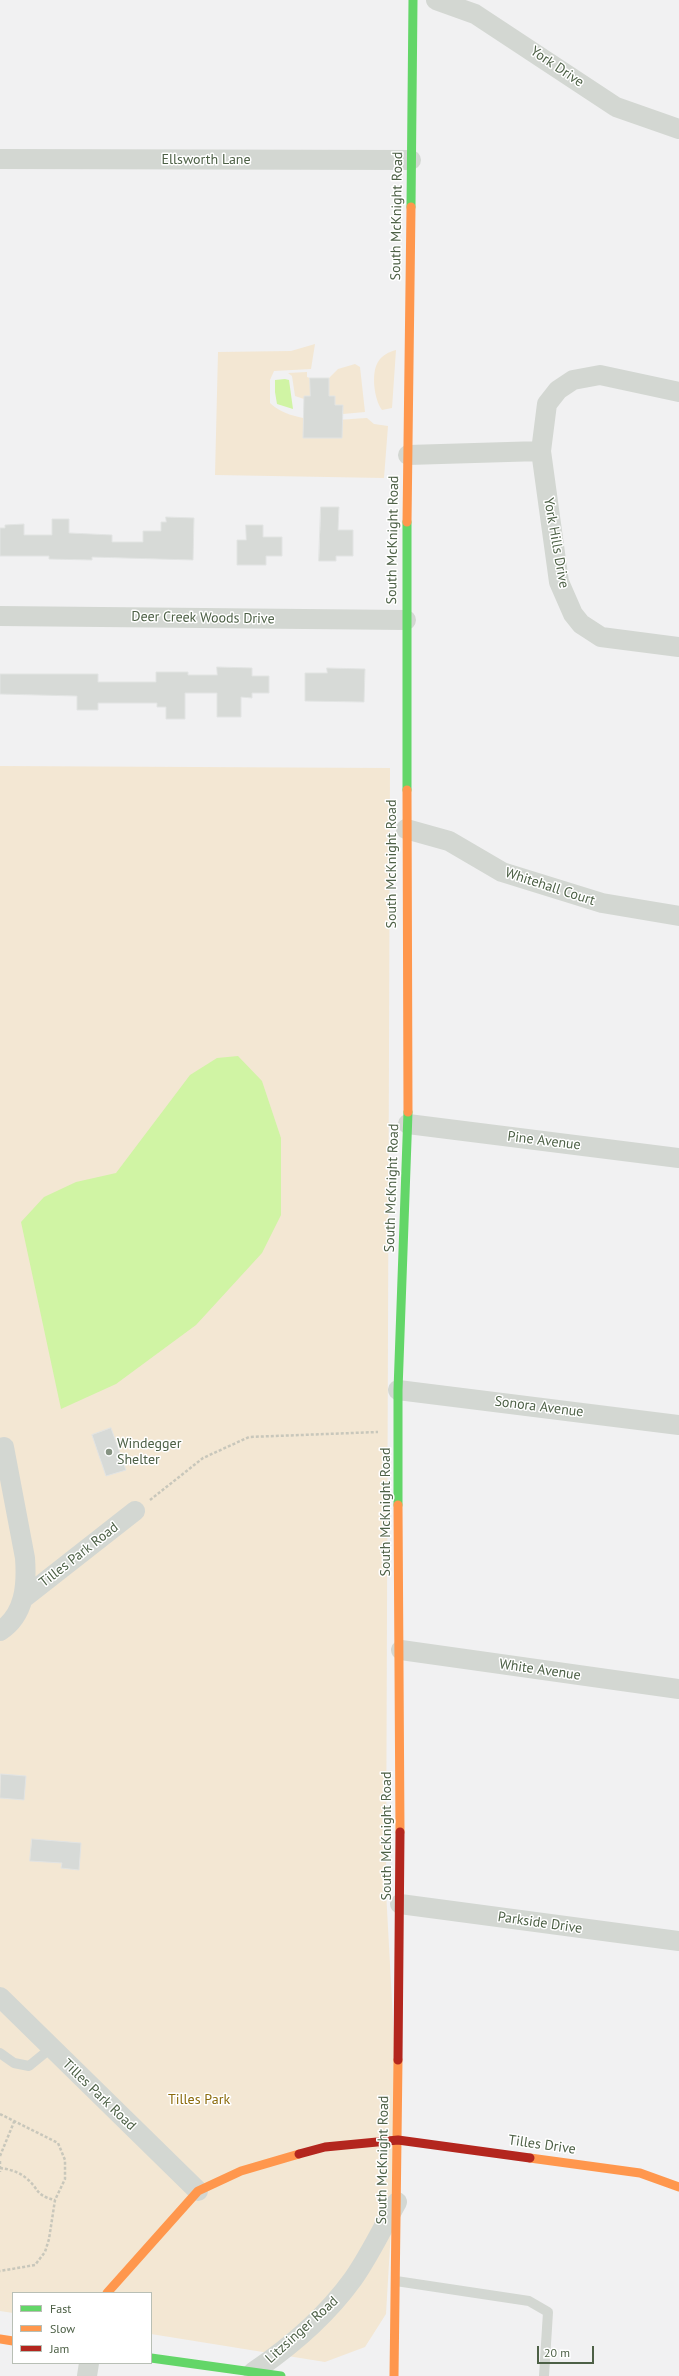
<!DOCTYPE html>
<html>
<head>
<meta charset="utf-8">
<style>
	body { margin:0 }
	#map { position:relative; width:679px; height:2376px; overflow:hidden; background:#f1f1f2; font-family:"PT Sans",sans-serif }
	canvas { display:block }
	.legend { position:absolute; left:12px; top:2292px; width:140px; height:72px; box-sizing:border-box; background:#fff; border:1px solid #b8bfb5; margin:0; padding:5px 7px; list-style:none; font-size:12px; color:#4d6046 }
	.legend li { display:flex; align-items:center; gap:8px; height:20px }
	.legend b { width:20px; border:1px solid #b8bfb5 }
	.scale { position:absolute; left:537px; top:2346px; width:57px; height:18px; box-sizing:border-box; border:2px solid #4d6046; border-top:0; padding-left:5px; font-size:12px; line-height:14px; white-space:nowrap; color:#4d6046; -webkit-text-stroke:3px #fff; paint-order:stroke }
</style>
</head>
<body>
<div id="map">
<canvas width="679" height="2376"></canvas>
<ul class="legend">
<li><b style="height:5px;background:#63d668"></b>Fast</li>
<li><b style="height:5px;background:#ff974d"></b>Slow</li>
<li><b style="height:5px;background:#b3261e"></b>Jam</li>
</ul>
<div class="scale">20 m</div>
</div>
<script>
const c = document.querySelector('canvas').getContext('2d');
c.lineJoin = 'round';
function fillPath(path, color) {
  c.fillStyle = color;
  c.fill(path, 'evenodd');
}
function stroke(path, color, width, dash) {
  c.strokeStyle = color;
  c.lineWidth = width;
  c.lineCap = dash ? 'butt' : 'round';
  c.setLineDash(dash || []);
  c.stroke(path);
}
function label(font, color, halo, rows, align = 'center') {
  c.font = font + ' "PT Sans",sans-serif';
  c.lineWidth = 3;
  c.setLineDash([]);
  c.textBaseline = 'middle';
  c.strokeStyle = halo;
  c.fillStyle = color;
  for (const [text, x, y, turn = 0] of rows) {
    c.save();
    c.translate(x, y);
    c.rotate((+turn || 0) * Math.PI / 180);
    c.textAlign = isNaN(turn) ? turn : align;
    if (halo) c.strokeText(text, 0, 0);
    c.fillText(text, 0, 0);
    c.restore();
  }
}
fillPath(new Path2D(`
	M315,344L311,369L274,371L270,380V403C294,425 337,420 367,418L374,424L388,426L384,478L215,475L218,352L291,351Z
	M396,350L392,408L382,410C374,399 371,373 378,362C382,355 389,352 396,350Z
	M355,364L360,367L365,412L343,414V405H335L329,396V378L338,369Z
	M307,372V377L310,378V396L304,399L295,396L292,376L288,373Z
	M0,766L390,768L386,1891L398,2111L386,2314L365,2347L325,2362L151,2334V2293H13V2313L0,2311Z`), '#f3e7d3');
fillPath(new Path2D(`
	M285,379L289,380L293,409L277,404L275,392V380Z
	M238,1056L262,1081L281,1138V1215L262,1253L196,1325L116,1384L61,1409L21,1222L44,1197L76,1182L116,1173L190,1075L217,1058Z`), '#d0f4a4');
const building = new Path2D(`
	M310,378H329V396H335V405H343L342,438H303L304,396H310Z
	M321,507H339L338,530H353V556H336V561H319Z
	M166,517L194,518L193,560L92,557V560L49,559V556H0V528H5V525L24,524V535H52V519H69V533L112,535V542H143V531H161V522H166Z
	M246,525H263V537H282V556H266V565H237V540H246Z
	M217,667L252,668V676H269V693H252V698L241,697V717H217V693H185V719H166V707H157V703H98V710H77V696L0,694V674H98V682H156V672H188V675H217Z
	M327,668L365,669L364,702L305,701V673H327Z
	M111,1428L126,1470L106,1476L92,1435Z
	M1,1774L26,1776L24,1800L0,1798Z
	M32,1839L81,1843L79,1870L61,1868L62,1863L30,1861Z`);
fillPath(building, '#d7dad7');
stroke(building, '#e2e4e3', 1);
stroke(new Path2D(`
	M150,1500L203,1458L249,1437L378,1432
	M0,2114L58,2143L65,2160V2179L55,2200L49,2239L45,2252L35,2265L0,2271
	M0,2156L14,2122
	M0,2161V2172
	M0,2168C9,2169 19,2172 26,2178C40,2189 34,2195 55,2200`), '#c8c7bb', 2.5, [3, 2]);
stroke(new Path2D(`
	M0,2053L14,2063L29,2066L51,2048
	M396,2281L529,2301L548,2312L544,2376`), '#d3d7d2', 10);
stroke(new Path2D(`
	M436,0L475,14L616,107L679,129
	M0,159L411,160
	M679,392L600,375L573,380L558,390L547,404L541,451L559,582L573,614L581,624L601,637L679,647
	M408,455L541,451
	M0,616L406,620
	M406,829L449,841L502,872L602,903L679,916
	M408,1124L679,1158
	M398,1390L679,1425
	M24,1598L135,1511
	M0,1631C25,1615 27,1585 25,1558L4,1447
	M401,1650L679,1689
	M400,1904L679,1941
	M0,1997L198,2191
	M253,2372C290,2347 327,2315 353,2279C370,2255 383,2227 397,2202
	M87,2376L89,2363`), '#d3d7d2', 20);
stroke(new Path2D(`
	M411,207L413,0
	M407,790V522
	M398,1505V1390L408,1112
	M151,2358L281,2376`), '#63d668', 9);
stroke(new Path2D(`
	M407,522L411,207
	M407,790L408,1112
	M398,1505L400,1832
	M530,2158L640,2173L679,2187
	M107,2293L198,2191L241,2171L299,2154
	M0,2339L13,2341
	M394,2376L398,2060`), '#ff974d', 9);
stroke(new Path2D(`
	M398,2060L400,1832
	M299,2154L325,2147L398,2140L530,2158`), '#b3261e', 9);
for (const [x, y, r, color] of [
	[109,1452,4,"#869382"]
]) {
  const dot = new Path2D();
  dot.arc(x, y, r, 0, 2 * Math.PI);
  c.fillStyle = color;
  c.fill(dot);
  stroke(dot, '#fff', 1.5);
}
label('14px', '#4d6046', '#fff', [
	["York Drive",557,67,34],
	["Ellsworth Lane",206,160],
	["South McKnight Road",397,216,-89],
	["South McKnight Road",393,540,-89],
	["York Hills Drive",556,543,80],
	["Deer Creek Woods Drive",203,618,1],
	["South McKnight Road",392,864,-90],
	["Whitehall Court",550,887,18],
	["Pine Avenue",544,1141,7],
	["South McKnight Road",392,1188,-88],
	["Sonora Avenue",539,1407,7],
	["South McKnight Road",386,1512,-90],
	["Tilles Park Road",79,1555,-38],
	["White Avenue",540,1670,8],
	["South McKnight Road",387,1836,-90],
	["Parkside Drive",540,1923,8],
	["Tilles Park Road",99,2095,44],
	["Tilles Drive",542,2145,8],
	["South McKnight Road",383,2160,-89],
	["Litzsinger Road",302,2330,-42]
]);
label('14px', '#4d6046', '#fff', [
	["Windegger",117,1444],
	["Shelter",117,1460]
], 'left');
label('14px', '#8b6b0c', '#fff', [
	["Tilles Park",199,2100]
]);
</script>
</body>
</html>
